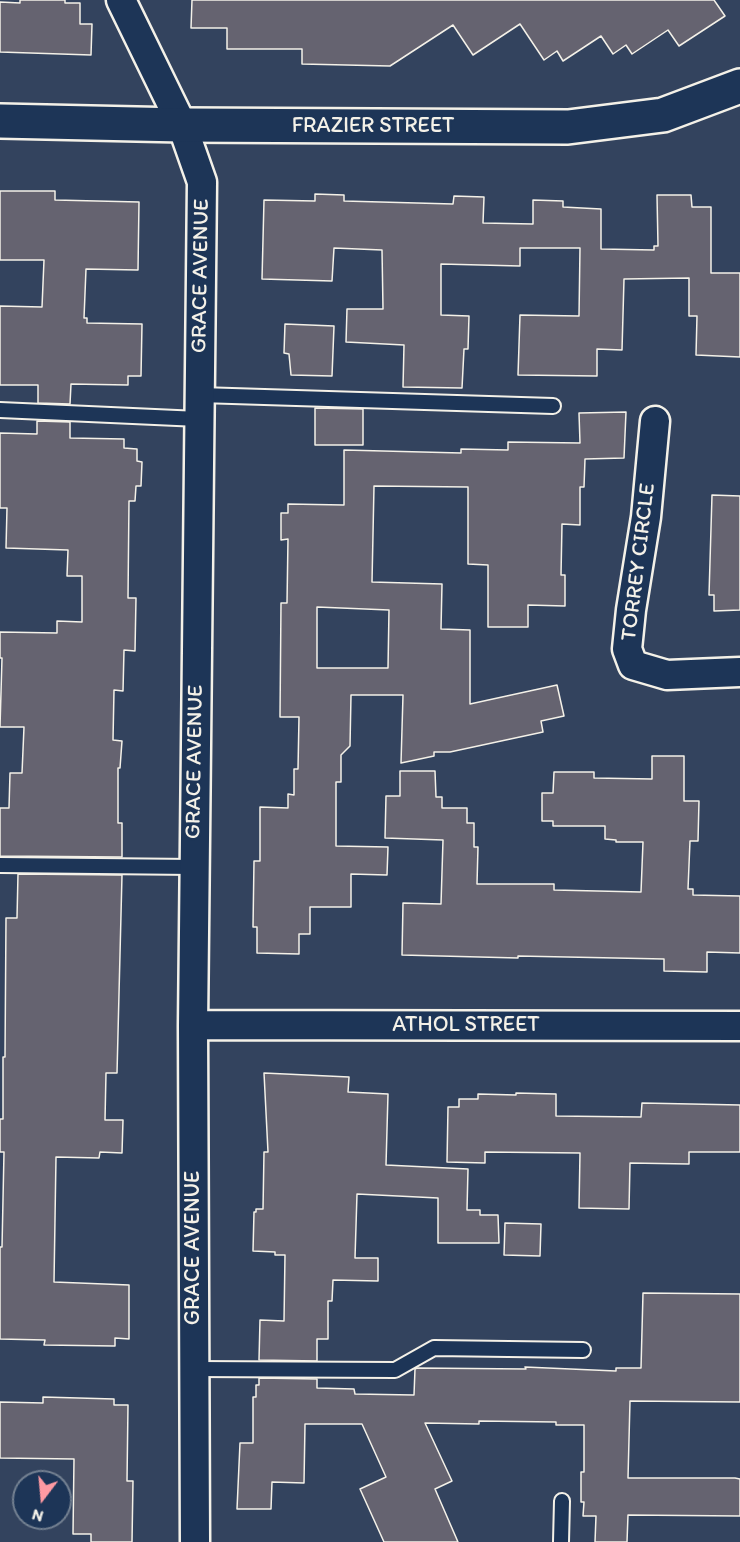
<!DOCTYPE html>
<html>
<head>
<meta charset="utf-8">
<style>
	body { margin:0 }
	#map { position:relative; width:740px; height:1542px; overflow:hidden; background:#33435e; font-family:Itim,sans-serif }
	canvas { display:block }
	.north { position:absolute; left:12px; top:1470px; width:60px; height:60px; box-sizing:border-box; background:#1d3557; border:2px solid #738091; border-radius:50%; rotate:196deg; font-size:16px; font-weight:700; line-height:24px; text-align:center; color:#f4f1e8 }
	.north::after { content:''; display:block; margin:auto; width:21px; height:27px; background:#ff9aa2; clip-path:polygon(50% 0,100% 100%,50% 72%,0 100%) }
</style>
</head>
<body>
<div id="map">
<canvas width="740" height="1542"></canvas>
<div class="north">N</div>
</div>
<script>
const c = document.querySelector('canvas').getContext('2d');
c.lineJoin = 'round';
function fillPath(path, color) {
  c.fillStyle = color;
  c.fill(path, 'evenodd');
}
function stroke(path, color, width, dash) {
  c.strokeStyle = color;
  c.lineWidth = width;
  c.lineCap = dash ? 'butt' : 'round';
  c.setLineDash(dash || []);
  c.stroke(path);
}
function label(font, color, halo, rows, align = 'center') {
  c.font = font + ' Itim,sans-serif';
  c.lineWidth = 4.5;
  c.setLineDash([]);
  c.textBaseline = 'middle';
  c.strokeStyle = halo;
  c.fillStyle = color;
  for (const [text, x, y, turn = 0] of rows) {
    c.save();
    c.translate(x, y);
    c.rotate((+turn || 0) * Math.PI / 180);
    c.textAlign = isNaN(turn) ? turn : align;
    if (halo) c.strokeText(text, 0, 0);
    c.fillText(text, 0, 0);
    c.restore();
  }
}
const building = new Path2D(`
	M20,0H65V3H80V24H92L91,55L0,52V2L20,3Z
	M192,0H714L725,16L679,46L668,30L632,54L626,45L613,54L601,36L563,61L557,51L544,60L520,24L473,55L453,25L390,66L302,64V49H227V28H191Z
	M0,191H55V200L139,202L138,270L86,269L84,318H87V323L142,324L141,376H128V385L71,384L70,404L38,403V385H0V306L42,307L44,260H0Z
	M315,194L344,195V201L453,204L454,196L484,197L483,223L533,224V200L563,201V207L601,209V249L654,250V246H658L657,195H691L692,207H711V273H740V357L696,355L697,316H689V278L624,279L622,350L597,349V376L518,375L520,315L579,316L580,248H520V266L441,264V315L469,316L468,349H464L462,388L403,387L404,345L346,342L347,309H383L382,250L334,248L332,281L262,279L264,200L315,201Z
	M285,324L334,326L332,376L291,375L289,354L284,353Z
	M315,408L363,409V445H315Z
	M626,412L624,458L585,459L584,487H580V525L562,524L561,575H565V606L528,605V627H488V565L468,564V487L374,486L372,582L442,584L441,629L470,630V704L557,685L564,716L541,721L543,732L450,752H434V756L401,763L403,695H351L350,746L341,755V782H336V846L388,847L387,875L351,874V907H310V934H299V954L257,953V927H253L254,861H260V807L288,808V794L294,795V769H298L299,717H280L281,603H287L288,539L281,540V513H288V504L344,505V450L461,453V449L508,450V442L580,443L579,413ZM317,607L389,610L388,668H317Z
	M37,421L70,422V438L124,439V448L137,449V461L142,462L141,486H136L135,501H129L128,598H136L135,651L124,650L123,691L114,690L113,740L122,741L120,768H118V823H122V857L0,856V808H9L10,773H22L24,727H0L2,658H0V632L57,633V621L82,622V576H67L68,550L6,548L7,508H0V433L37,434Z
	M712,495L740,496V610L714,611V595H709Z
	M652,756H684V801H699L698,841H690L688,889H693V895L740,896V953L707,952V972L664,971V959L518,956V958L402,955L403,903L441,904L443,840L385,838L386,796H400V771H435L436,797H442V808H467V823H474V847H478L477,884H554V890L641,892L643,842H616V840L605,839V826H553V821H542V793H553L554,772H594V778L652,779Z
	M18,874L122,875L117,1073H106L105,1120H123L122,1153L100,1152L99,1158L56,1157L54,1282L129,1285V1339L115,1338V1346L44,1345L45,1340L0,1339V1247H2L4,1152H0V1119H3V1057H5L6,918H17Z
	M264,1073L349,1077L348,1092L388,1094L386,1165L468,1169L467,1210H480V1215H498L499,1243H438V1198L357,1194L355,1258H378V1281L333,1280L332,1301H328V1339H317V1361L259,1360L260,1320L284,1321L285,1255H275V1252L253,1251L254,1212H256V1209H263L264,1152H268Z
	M516,1093L556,1094V1116L641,1117L642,1103L740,1105V1152H689V1164L630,1163L629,1209L579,1208L580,1153L485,1152V1163L447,1162L448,1107H459V1099H478V1094L516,1095Z
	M505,1223L541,1224L540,1256L504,1255Z
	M643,1293L740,1294V1402L630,1401L628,1478H735L740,1479V1516L628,1515L627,1542H595L596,1516H583L584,1502H581V1472H584V1425H556V1422L479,1421V1424L425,1423L452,1481L435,1489L458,1542H384L360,1489L386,1477L362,1424H305L304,1483L272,1482L271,1509H237L240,1443H253V1397H256V1385H259V1378L317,1379V1388L354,1389L355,1394L414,1395L415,1369L417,1368L526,1369L525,1367L616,1371V1368H641Z
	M43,1397L114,1399V1405H128L127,1481H133L132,1542H91V1534H73L74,1459L0,1458V1402L43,1403Z`);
fillPath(building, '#656370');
stroke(building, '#f4f1e8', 1.5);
const service = new Path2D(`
	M200,395L553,406
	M0,410L199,419
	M0,865L194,867
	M194,1369L395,1370L434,1348L583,1350
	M561,1542L562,1501`);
const minor = new Path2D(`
	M121,0L182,125L202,182L193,1025L195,1542
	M655,421L646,517L631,610L627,649L633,665L667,675L740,672
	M193,1025L740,1026`);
const tertiary = new Path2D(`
	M0,121L182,125L568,127L663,115L740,86`);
stroke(service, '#f4f1e8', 18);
stroke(minor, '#f4f1e8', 33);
stroke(tertiary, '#f4f1e8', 38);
stroke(service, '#1d3557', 14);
stroke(minor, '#1d3557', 28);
stroke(tertiary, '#1d3557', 33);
label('22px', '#f4f1e8', '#1d3557', [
	["FRAZIER STREET",373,126],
	["GRACE AVENUE",201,276,-89],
	["TORREY CIRCLE",639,562,-83],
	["GRACE AVENUE",195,762,-89],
	["ATHOL STREET",466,1025],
	["GRACE AVENUE",193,1248,-90]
]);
</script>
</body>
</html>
